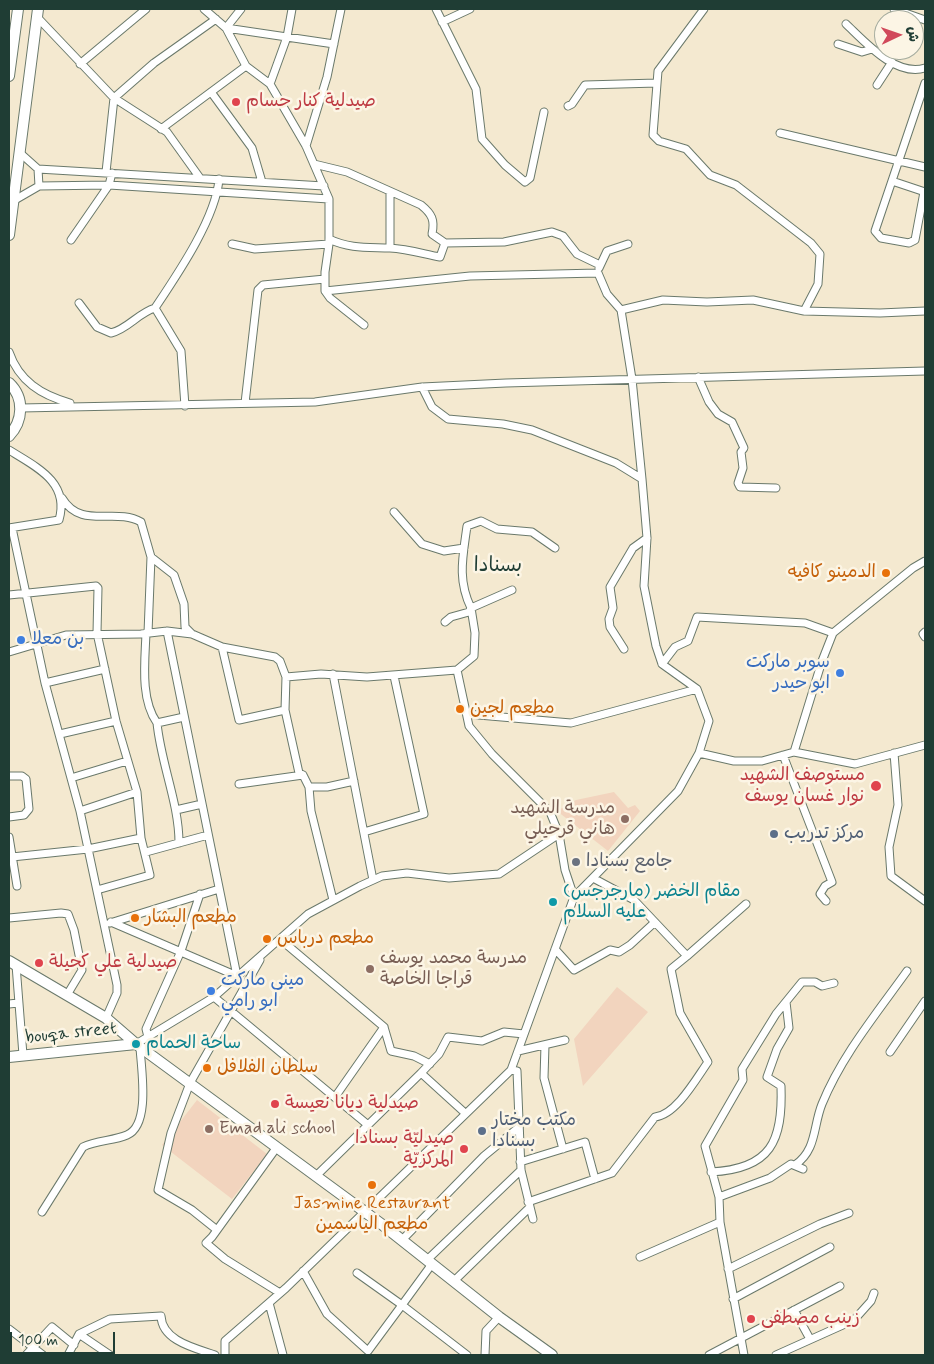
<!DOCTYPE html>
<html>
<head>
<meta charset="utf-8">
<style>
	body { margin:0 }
	#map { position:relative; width:934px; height:1364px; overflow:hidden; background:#f4e9d0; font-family:Mynerve,"Playpen Sans Arabic",sans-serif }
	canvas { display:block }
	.frame { position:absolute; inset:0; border:10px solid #1f3d34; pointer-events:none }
	.north { position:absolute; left:874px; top:10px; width:50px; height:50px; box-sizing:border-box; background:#fcf5e5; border:1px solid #a4ab9e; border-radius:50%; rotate:87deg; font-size:14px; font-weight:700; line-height:20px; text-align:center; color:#1f3d34 }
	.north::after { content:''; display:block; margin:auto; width:18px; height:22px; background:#d1495b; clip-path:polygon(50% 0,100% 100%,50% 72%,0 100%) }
	.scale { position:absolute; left:10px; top:1332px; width:105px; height:22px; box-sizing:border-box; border:2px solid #1f3d34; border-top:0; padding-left:6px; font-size:15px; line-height:18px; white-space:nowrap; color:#1f3d34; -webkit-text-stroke:4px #fcf5e5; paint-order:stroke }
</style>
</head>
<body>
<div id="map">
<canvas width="934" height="1364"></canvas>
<div class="frame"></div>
<div class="north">ش</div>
<div class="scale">100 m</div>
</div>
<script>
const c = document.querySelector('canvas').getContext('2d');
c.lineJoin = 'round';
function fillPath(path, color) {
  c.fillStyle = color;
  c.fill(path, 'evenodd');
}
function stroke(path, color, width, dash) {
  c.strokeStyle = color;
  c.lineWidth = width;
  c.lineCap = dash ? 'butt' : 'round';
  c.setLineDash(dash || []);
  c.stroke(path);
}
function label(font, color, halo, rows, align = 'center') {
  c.font = font + ' Mynerve,"Playpen Sans Arabic",sans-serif';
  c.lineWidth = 5;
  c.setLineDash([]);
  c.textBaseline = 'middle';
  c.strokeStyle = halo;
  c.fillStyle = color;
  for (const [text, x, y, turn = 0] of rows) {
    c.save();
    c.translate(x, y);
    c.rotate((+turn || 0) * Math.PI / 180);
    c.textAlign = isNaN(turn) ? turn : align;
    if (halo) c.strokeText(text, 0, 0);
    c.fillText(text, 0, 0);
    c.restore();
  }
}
fillPath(new Path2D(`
	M614,792L628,808L635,805L640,811L608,851L557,811L576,800Z
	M617,987L648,1012L583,1086L574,1039Z
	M197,1100L267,1154L232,1199L162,1145Z`), '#f2d4be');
const street = new Path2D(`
	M204,9L226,28L246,66L270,84L306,146L329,199V244L325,272V291L330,298L364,325
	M436,9L476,89L482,139L505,165L525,182L530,178L544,112
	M704,9L658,71L653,135L659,141L686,149L710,175L736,185L811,243L820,254L818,284L804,311
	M894,9L925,20
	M37,17L114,98L167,132L200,178
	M442,22L470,9
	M846,24C866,43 896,77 925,68
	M226,28L334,44
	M226,28L241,9
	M838,44L862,52L872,49
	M80,64L146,9
	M270,84L287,37L292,9
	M877,85L892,62
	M211,92L252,148L262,182
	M568,106L572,104L585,85L657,83
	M161,129L246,66
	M780,133L925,167
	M306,146L327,77L341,9
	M19,152L38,169L324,186
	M314,164L347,172L421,205C432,214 435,220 432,234L445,243L504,242L552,232L563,236L577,254L600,265
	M38,169L39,186
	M106,172L114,98L154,63L216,19
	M892,181L925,192
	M390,192V248
	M924,192L915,240L909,243L881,238L875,231L925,83
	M13,201L39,186L109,185L329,199
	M329,239C350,249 368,247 390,248C407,249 424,254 440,257L445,243
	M71,240L109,185L112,173
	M232,244L255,249L329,244
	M599,268L607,251L628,244
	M325,291L470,276L598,273L607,294L621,310L632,379L642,479
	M79,303L97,327L111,333C128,329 138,313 155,308
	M621,310L663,300L707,302L753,300L804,311L880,313L925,311
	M9,352C19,381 41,395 70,403
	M698,377L709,402L718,414L732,422L744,448L741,452L743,468L738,483L740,487L776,488
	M422,387L432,407L448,419L503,424L532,430L616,463L642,479L647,538L644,586L656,646L662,664
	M245,403L258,290L263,285L325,279
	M185,406L181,351L155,308C177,275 216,218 219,179
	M21,408L315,402L422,387L506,383L925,371
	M9,450C36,467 70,482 59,520L9,528
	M62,498C81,530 115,507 141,522L151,557L174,575L184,604L185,627L192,634
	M394,512L422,544L444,551L464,548
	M12,528L45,683L80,811L117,985V993L106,1018
	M9,595L96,586L98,588L97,633L116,721L137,792L141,838L150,875L97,890
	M445,622L451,617L469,612L471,608C457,579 463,556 467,526L481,521L497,529L532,532L555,548
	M167,631L237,976
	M925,632L923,634L925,637
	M146,633C145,661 140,699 157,723L184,717
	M148,633L151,557
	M222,647L239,720L285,710
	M624,649L610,627L609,619L613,608L610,587L633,548L647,538
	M9,652L66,635L141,634L167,631L192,634L222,647L275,657L280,661L286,677L321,674L367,677L457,670L474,656L475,633L471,608L512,590
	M457,670L469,726L492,754L550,812L559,834L565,870L574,897
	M333,674L373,880
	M286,677L285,710L299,773L303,775L309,787L311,811L333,900
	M45,683L105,669
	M467,714L571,723L697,689
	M157,723C161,764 179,803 179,843
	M60,734L116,721
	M794,752L822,661L833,633L913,568L925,561
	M699,753L734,761H762L794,752L855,764L925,745
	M894,753L898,805L889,847L891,876L925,901
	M783,755L832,882L825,886L820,894L826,901
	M9,776H22L26,779L29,809L24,815L9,817
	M71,778L127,761
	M239,784L303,775
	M309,787H327L354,781
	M176,810L202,804
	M80,811L137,792
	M364,832L424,814L394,676
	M9,837L17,886
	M146,852L208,835
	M12,857L88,849L141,838
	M593,878L634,900L687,956L746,904
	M9,918L61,913L68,914L74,930L82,970L67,995
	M111,922L237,976
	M110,923L219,889
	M280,939L384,1027L335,1097
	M555,949L574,970L610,950L619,952L630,945L655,922
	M16,965L23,1055
	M214,997L368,1125
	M9,1004L18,1003
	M384,1027L391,1051L414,1056L430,1064
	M148,1037L146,1029L181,951L200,894
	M136,1044L214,997L308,914L360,886L382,876L407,873L449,878L499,874L559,834
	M545,1045L544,1078L563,1149
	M518,1051L565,1040
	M890,1052L925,1001
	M511,1070L517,1071L521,1170L533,1219
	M421,1073L439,1054L448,1037L482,1041L504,1032L524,1034
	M277,1147L212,1237L206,1243L225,1259L280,1293
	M520,1162L585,1142L595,1179
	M795,1165C817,1150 813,1126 822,1104C842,1055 877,1013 907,971
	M711,1172C771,1169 783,1141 781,1086L767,1077L777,1049L789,1028L786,1002
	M316,1176L421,1073L465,1113
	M719,1197L770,1178L791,1164L803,1169
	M528,1202L612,1173L655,1117C676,1115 696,1079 708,1062L680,1013L671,969L687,956
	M42,1212L83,1147C97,1140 113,1141 127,1135C151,1125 141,1068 140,1047
	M217,1230L192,1210L158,1190L171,1133L190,1083L260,960
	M402,1240L484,1156L518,1128
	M640,1257L720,1222
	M427,1260L521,1170
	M432,1264L402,1305L467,1355
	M728,1269L820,1224L849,1213
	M303,1271L327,1314L368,1351L402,1305L357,1273
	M454,1281L529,1208
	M733,1299L830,1247
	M269,1303L283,1355
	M794,1310L810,1339
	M9,1329L43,1355
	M79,1334L110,1355
	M26,1355L52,1327L74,1345
	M68,1355L79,1334L110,1319L161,1316C162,1341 195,1348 215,1355
	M225,1355V1341L286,1288L511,1070L574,897L678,791L699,753L709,721L697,689L662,664L675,647L688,641L697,617L805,623L833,633
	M485,1355L486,1331L499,1317
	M709,1355L840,1286
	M744,1355L720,1222L719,1197L705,1146L743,1080L742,1069L776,1014L802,982H815L822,986L834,983
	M776,1355L854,1320L871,1301L874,1293`);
const secondary = new Path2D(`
	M9,76L18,9
	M9,235L38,9
	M9,383C25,398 23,421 9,436
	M9,961L106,1018L136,1044L384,1226L499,1317L552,1355
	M9,1057L136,1044`);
stroke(street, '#6a796b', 9);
stroke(secondary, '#6a796b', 12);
stroke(street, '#fff', 7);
stroke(secondary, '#fff', 10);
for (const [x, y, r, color] of [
	[236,102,5,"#e0444e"],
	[886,573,5,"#e8710a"],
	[21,640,5,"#3f7fe0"],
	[840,673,5,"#3f7fe0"],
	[460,709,5,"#e8710a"],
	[876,786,6,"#e0444e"],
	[625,819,5,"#8d6e63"],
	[774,834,5,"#5c6f8a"],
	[576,862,5,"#6b7280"],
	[553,902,5,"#0f9aa8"],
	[135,918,5,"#e8710a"],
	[267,939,5,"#e8710a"],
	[39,963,5,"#e0444e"],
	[370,969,5,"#8d6e63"],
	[211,991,5,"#3f7fe0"],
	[136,1044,5,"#0f9aa8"],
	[207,1068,5,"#e8710a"],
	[275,1104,5,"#e0444e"],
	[209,1129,5,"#8d6e63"],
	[482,1131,5,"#5c6f8a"],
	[464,1149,5,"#e0444e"],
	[372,1185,5,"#e8710a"],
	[751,1319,5,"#e0444e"]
]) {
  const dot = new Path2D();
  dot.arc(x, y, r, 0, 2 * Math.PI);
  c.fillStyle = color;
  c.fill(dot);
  stroke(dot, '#fcf5e5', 2);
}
label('18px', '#be3a42', '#fcf5e5', [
	["صيدلية كنار حسام",246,102],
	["مستوصف الشهيد",865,776,"right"],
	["نوار غسان يوسف",865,797,"right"],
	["صيدلية علي كحيلة",49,963],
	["صيدلية ديانا نعيسة",285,1104],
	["صيدليّة بسنادا",454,1139,"right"],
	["المركزيّة",454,1160,"right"],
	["زينب مصطفى",761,1319]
], 'left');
label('18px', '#c56008', '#fcf5e5', [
	["الدمينو كافيه",876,573,"right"],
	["مطعم لجين",470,709],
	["مطعم البشار",145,918],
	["مطعم درباس",277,939],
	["سلطان الفلافل",217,1068],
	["Jasmine Restaurant",372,1204,"center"],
	["مطعم الياسمين",372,1225,"center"]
], 'left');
label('18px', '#366cbe', '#fcf5e5', [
	["بن معلا",31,640],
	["سوبر ماركت",830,663,"right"],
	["ابو حيدر",830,684,"right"],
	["ميني ماركت",221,981],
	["ابو رامي",221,1002]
], 'left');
label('18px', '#785e54', '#fcf5e5', [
	["مدرسة الشهيد",615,809,"right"],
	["هاني قرحيلي",615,830,"right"],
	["مدرسة محمد يوسف",380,959],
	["قراجا الخاصة",380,980],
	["Emad ali school",219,1129]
], 'left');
label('18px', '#4e5e75', '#fcf5e5', [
	["مركز تدريب",784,834],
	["مكتب مختار",492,1121],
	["بسنادا",492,1142]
], 'left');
label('18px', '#5b616d', '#fcf5e5', [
	["جامع بسنادا",586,862]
], 'left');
label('18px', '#0d838f', '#fcf5e5', [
	["مقام الخضر (مارجرجس)",563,892],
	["عليه السلام",563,913],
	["ساحة الحمام",146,1044]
], 'left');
label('18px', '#1f3d34', '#fcf5e5', [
	["bouqa street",71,1034,-6]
]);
label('20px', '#1f3d34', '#fcf5e5', [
	["بسنادا",498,567]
]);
</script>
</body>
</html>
